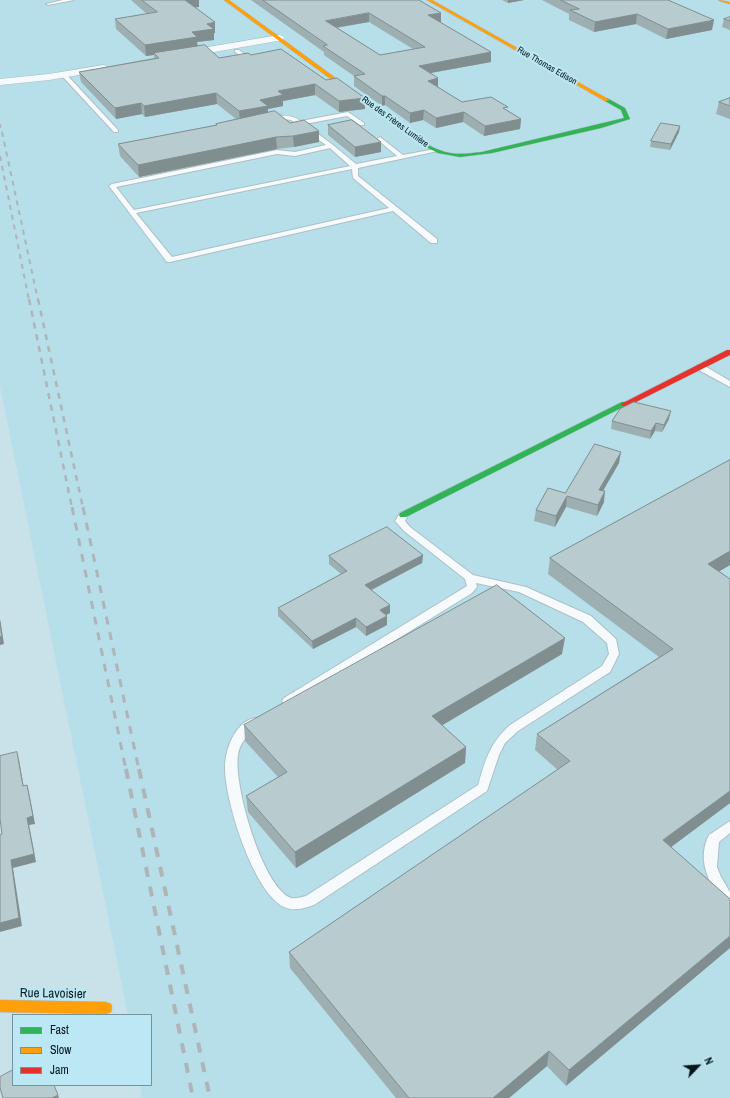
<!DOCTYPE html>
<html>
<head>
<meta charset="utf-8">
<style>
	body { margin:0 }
	#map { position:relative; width:730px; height:1098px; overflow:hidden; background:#c9e1e8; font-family:"Archivo Narrow",sans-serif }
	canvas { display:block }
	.legend { position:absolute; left:12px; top:1014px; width:140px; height:72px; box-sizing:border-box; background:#bce8f5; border:1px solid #73949d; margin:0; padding:5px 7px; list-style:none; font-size:12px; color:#05161a }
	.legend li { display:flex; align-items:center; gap:8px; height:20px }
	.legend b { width:20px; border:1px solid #73949d }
	.north { position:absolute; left:678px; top:1046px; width:40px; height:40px; -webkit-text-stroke:3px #bce8f5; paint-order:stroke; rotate:65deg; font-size:11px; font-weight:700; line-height:16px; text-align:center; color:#05161a }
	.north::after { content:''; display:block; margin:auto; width:14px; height:18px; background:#05161a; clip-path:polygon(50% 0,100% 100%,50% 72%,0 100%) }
</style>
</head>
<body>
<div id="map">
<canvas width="730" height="1098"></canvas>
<ul class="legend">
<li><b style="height:5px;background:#30b455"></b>Fast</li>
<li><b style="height:5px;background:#ff9f0a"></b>Slow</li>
<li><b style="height:5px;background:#e5322d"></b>Jam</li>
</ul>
<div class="north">N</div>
</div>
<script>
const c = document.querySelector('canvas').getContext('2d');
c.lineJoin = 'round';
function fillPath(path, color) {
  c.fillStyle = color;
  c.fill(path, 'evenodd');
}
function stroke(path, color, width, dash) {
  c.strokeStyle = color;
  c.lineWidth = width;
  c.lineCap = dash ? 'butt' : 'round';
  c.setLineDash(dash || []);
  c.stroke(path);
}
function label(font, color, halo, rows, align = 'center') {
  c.font = font + ' "Archivo Narrow",sans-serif';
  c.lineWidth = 4;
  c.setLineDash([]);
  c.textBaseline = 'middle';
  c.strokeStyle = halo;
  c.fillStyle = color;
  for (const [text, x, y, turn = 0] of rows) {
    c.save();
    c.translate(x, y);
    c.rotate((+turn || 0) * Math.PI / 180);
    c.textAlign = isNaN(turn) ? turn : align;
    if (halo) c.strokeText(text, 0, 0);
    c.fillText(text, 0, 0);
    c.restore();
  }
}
fillPath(new Path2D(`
	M0,0H730V1098H142L140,1085H151V1015H128L0,386Z`), '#b6dfea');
const lane = new Path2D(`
	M63,0H74L48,5L46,4Z
	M235,50H239L255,61L250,62L235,52Z
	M62,74H66L118,130V132H114L62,76Z
	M348,112L364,123V125H360L347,116L305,124L333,145L356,164L397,156L378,140L377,139L380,137L403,155L435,149L438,151L358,168V176L437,239V243H431L393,211L170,262H167L109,186L112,184L277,150L295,152L326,145L291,120L284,119L269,122L266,120C276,114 291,114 301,121ZM330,148L350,166L134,210L116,187L277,154L295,156ZM352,169L353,178L389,208L172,257L136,213Z
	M697,365H703L730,381V387L697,369Z
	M403,512L408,515L405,521L410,527L473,575L526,587L591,616L616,639L619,654L610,672L518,731L505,743L499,755L487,791L314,905C305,908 293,912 284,907C253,892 225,801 225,768C225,749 235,723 254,718L258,719L260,722C253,734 241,737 238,755C233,783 262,887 291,898C295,899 302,897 306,896L478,785C486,759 489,744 510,725L602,666L609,654L607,643L583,622L519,592L476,583L477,587L472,593L292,704H284L282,701L284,698L467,586L465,579L404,531L395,521L400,513Z
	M730,821V833L719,842L717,867L721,877L730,892V909C724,906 721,901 718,895C706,878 698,856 709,835Z`);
const street = new Path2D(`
	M279,35L283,36L284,38L283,40L185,57L180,54L185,51Z
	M104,65L109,68L108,70L49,80L0,85V79L49,74Z`);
const fast = new Path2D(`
	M355,95H359C383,113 421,148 450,153C461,155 471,153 482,152L624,118L621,110L605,101L604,100L607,98L625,108L630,119L601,128L492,153L460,157L438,153L418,143L355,97Z
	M622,402H628L629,404L406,517H400L399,515L400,513Z`);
const slow = new Path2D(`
	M224,0H229L359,95V97H355Z
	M427,0H432L610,100L605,101Z
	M719,0L730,2V4L719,1Z
	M0,1000L106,1002L111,1004L112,1008L111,1012L106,1014L0,1012Z`);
const jam = new Path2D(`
	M727,350H730V355L628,406H622L621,404Z`);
stroke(lane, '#acbfc4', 2);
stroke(street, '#acbfc4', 1);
stroke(fast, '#acbfc4', 1);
stroke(slow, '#acbfc4', 1);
stroke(jam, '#acbfc4', 1);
fillPath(lane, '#f7fafc');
fillPath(street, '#f7fafc');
fillPath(fast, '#30b455');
fillPath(slow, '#ff9f0a');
fillPath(jam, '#e5322d');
stroke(new Path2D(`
	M0,124L2,133`), '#afb5b7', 1.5, [4, 4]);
stroke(new Path2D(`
	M2,132L38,300
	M0,156L29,300`), '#afb5b7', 2, [5, 5]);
stroke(new Path2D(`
	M29,299L72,508
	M38,299L83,508`), '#afb5b7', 2.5, [6, 6]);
stroke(new Path2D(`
	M72,507L126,770
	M83,507L139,770`), '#afb5b7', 3, [8, 8]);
stroke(new Path2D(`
	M126,769L193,1098
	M139,769L210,1098`), '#afb5b7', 4, [10, 10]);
fillPath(new Path2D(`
	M131,0H199V7H195L215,33H214V40L197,42V46L219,58L251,55L281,49L365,109L339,112L315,95L283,101V106L268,109V112L290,123L319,142L294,147L277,149L139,177L120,156L118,144L216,125V124L236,119L217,104L145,117L142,114L116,119L81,82L79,72L154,58V55L146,56L116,29L115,19L147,14Z
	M251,0H419L441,13V22H439L491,52V62L431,73L438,87L462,102L507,110L521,119L520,129L484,136L463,122L436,128L423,120L410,123L385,105L382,106L354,86V76L324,55V52ZM369,22L413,49L380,55L337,28Z
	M502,0H524L508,3Z
	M542,0H668L712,30L666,39L636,24L594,32L569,20V14Z
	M730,17V30L722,27L724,19Z
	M730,98V119L716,114L719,102Z
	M328,125L381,152L355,157L328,135Z
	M680,126L679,132L670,150L650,147L651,141Z
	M669,419L662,432L655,431L650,439L611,429L612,421Z
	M730,460V565L719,571L730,579V803L671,847L566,1086L547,1066L509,1098H396L290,968L289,952L558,770L535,750L537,734L659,657L548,574L550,558Z
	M619,463L603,491L604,502L597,516L566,507L555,527L534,521L536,510Z
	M423,555L422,563L372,590L390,613L386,615L387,625L366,636L356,627L313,649L278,616V608L341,574L329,564V556Z
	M562,654L442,725L466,747L465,763L296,868L248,812L246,796L278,777L245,741L244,725Z`), '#9eafb1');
fillPath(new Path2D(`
	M183,0H199V7L184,9Z
	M508,0H524L508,3Z
	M369,13V22L326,29V21Z
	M441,13V22L428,24V15Z
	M637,14L636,24L594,32L595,22Z
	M714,20L712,30L666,39L668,29Z
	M215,22V33H214V40L197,42L198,47L154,53V55L146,56L145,45L192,32L207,24Z
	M491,52V62L419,75V66Z
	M438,78V87L428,81Z
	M315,84V95L283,101V106L268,109V117L240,123L239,111L260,100L278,91Z
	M216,93L217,104L145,117L144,106Z
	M382,96H385V105L382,106Z
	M365,98V109L339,112V101Z
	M141,103L142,114L116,119L115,108Z
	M424,110L423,120L410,123V113Z
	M464,112L463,122L436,128V118Z
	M521,119L520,129L484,136L485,126Z
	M680,126L679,132L670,150L671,144Z
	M319,131V142L294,147L293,136Z
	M276,137L277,149L139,177L138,165Z
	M381,142V152L355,157V147Z
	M671,411L669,419L662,432L664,425Z
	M656,423L655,431L650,439L651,431Z
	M621,452L619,463L597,501L599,490Z
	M605,491L604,502L597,516L598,505Z
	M567,496L566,507L555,527L556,516Z
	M730,551V565L705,580L708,564Z
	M423,555L422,563L365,593V585Z
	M390,605V613L380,618V610Z
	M387,616V625L366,636V627Z
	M356,618V627L313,649L312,641Z
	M0,619L4,644L0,645Z
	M565,638L562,654L431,732L432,716Z
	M466,747L465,763L296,868L295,852Z
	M17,752L19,760L25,794L23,786Z
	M27,785L29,793L35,824L29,825L36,862L13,868L22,926L0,932V923L11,860L27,818Z
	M730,791V803L659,856L663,840Z
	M730,936V948L566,1086L569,1070Z
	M549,1051L547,1066L509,1098H493Z
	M58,1095L59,1098H52Z`), '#818e90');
const building = new Path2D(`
	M142,0H185L215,22L207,24L214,29L192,32L197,37L145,45L115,19L157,12Z
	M263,0H419L441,13L428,15L491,52L419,66L438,78L428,81L462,102L491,97L508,107L503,108L521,119L485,126L464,112L436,118L424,110L410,113L385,96H382L354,76L365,74L323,46L327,45ZM369,13L425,47L380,55L326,21Z
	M561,0H668L714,20L668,29L637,14L595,22L570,10L579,9Z
	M730,17V21L724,19Z
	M205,45L219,58L248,53L251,55L281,49L326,80L337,78L365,98L339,101L315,84L278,91L283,95L260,100L268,106L239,111L216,93L144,106L141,103L115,108L79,72L159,58L154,53Z
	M730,98V106L719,102Z
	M275,111L290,123L304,120L319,131L293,136L276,137L138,165L118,144L217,125L216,124Z
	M352,120L381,142L355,147L328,125Z
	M661,123L680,126L671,144L651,141Z
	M634,402L671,411L664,425L656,423L651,431L612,421L620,409Z
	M595,444L621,452L599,490L605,491L598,505L567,496L556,516L536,510L548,488L565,493Z
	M730,460V551L708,564L730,579V791L663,840L730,899V936L569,1070L549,1051L493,1098H409L289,952L570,761L537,734L673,649L550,558Z
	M387,527L423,555L365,585L390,605L380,610L387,616L366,627L356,618L312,641L278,608L347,571L329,556Z
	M497,585L565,638L432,716L466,747L295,852L246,796L287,772L244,725Z
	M0,622L2,636L0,637Z
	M17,752L23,786L27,785L33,816L27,818L34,854L11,860L19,918L0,923V835L2,834L0,819V756Z
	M13,1070V1085H54L58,1095L52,1098H3L0,1088V1077Z`);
fillPath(building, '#b8cbce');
stroke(building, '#818e90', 1);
label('9px', '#05161a', '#bce8f5', [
	["Rue Thomas Edison",547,66,30],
	["Rue des Frères Lumière",395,122,36]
]);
label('13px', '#05161a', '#bce8f5', [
	["Rue Lavoisier",53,994,1]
]);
</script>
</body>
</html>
